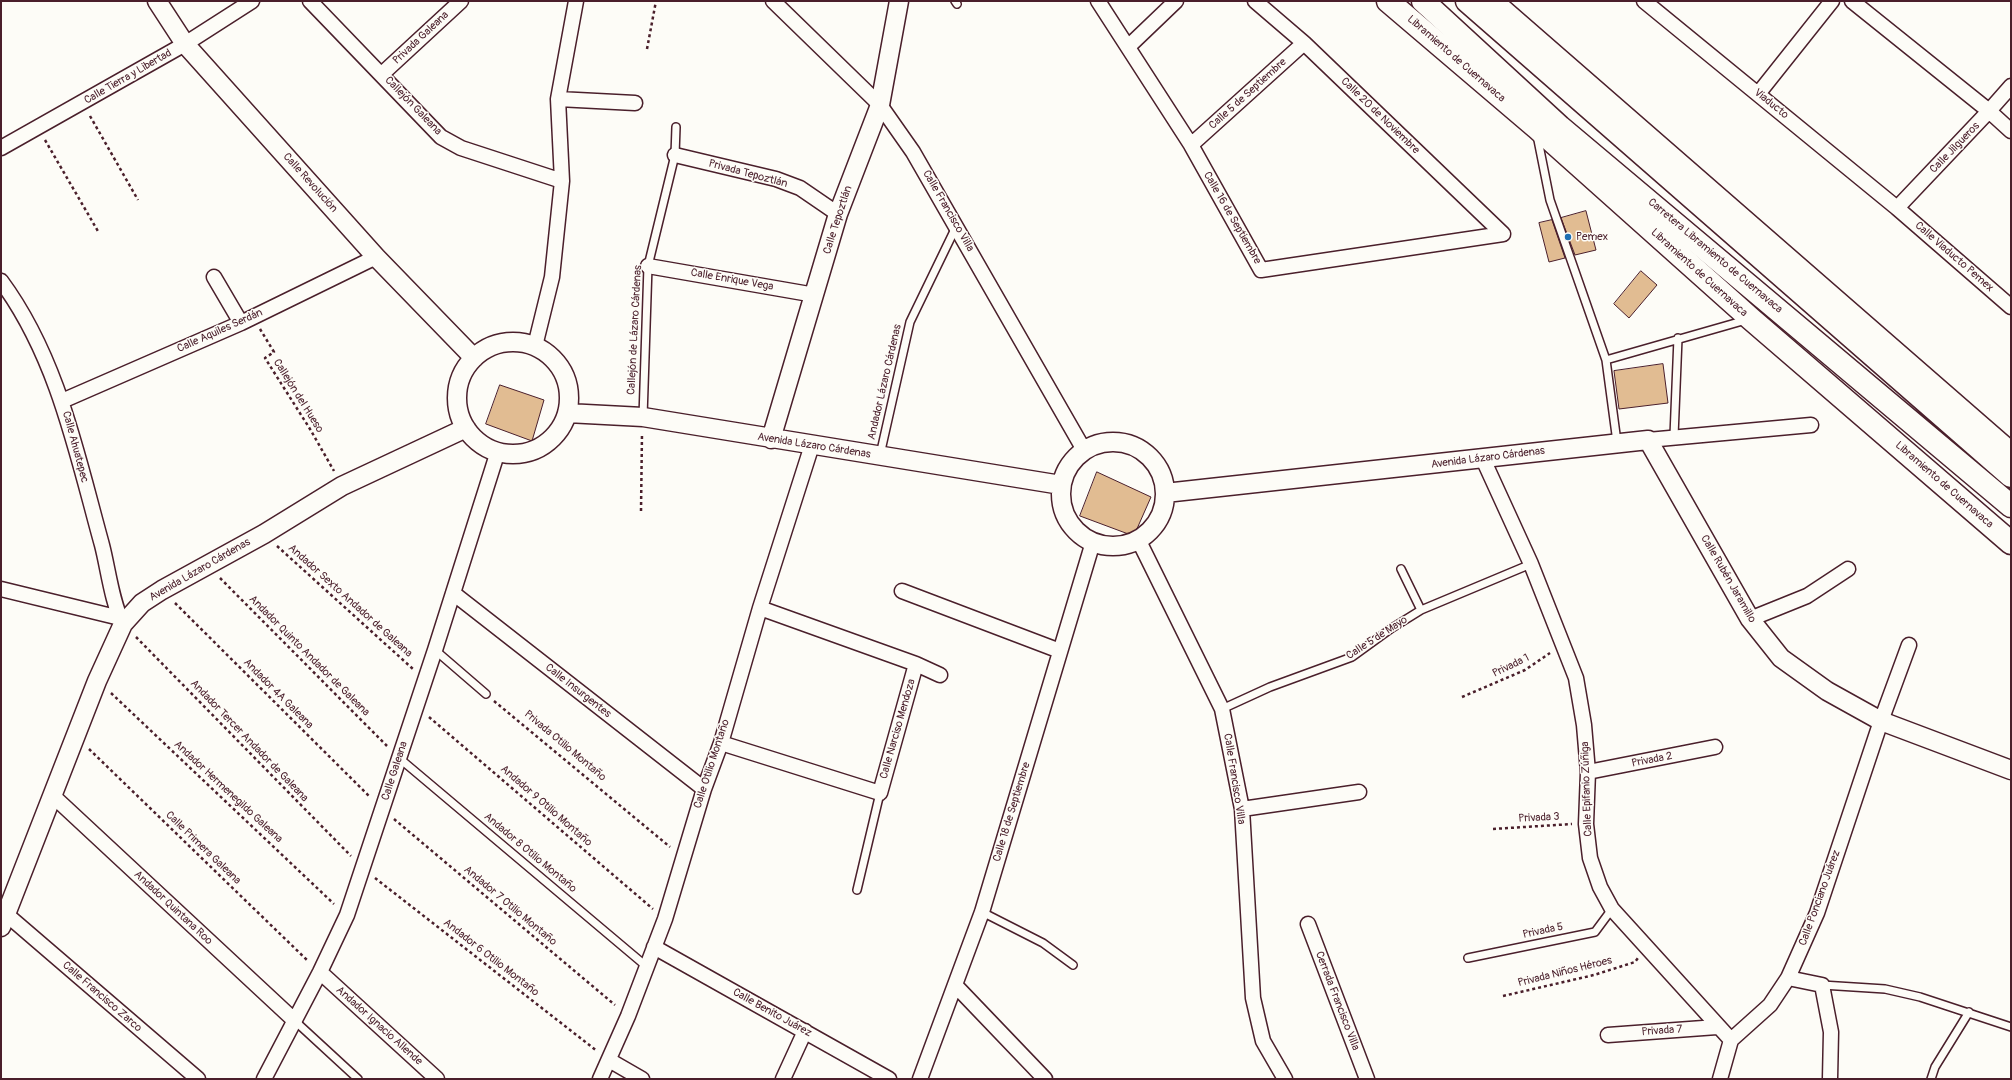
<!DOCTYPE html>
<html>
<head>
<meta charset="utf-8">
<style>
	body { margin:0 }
	#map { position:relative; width:2012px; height:1080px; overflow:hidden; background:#fdfcf7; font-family:Pangolin,sans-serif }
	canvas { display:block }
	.frame { position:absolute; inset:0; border:2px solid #4a1f2b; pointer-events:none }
</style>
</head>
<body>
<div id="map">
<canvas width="2012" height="1080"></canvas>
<div class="frame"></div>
</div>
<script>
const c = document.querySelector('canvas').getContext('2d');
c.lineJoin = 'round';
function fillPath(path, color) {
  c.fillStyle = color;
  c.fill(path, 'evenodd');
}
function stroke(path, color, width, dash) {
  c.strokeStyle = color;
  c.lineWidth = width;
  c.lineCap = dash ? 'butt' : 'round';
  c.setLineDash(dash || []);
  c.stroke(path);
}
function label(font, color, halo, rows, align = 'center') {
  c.font = font + ' Pangolin,sans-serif';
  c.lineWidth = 3;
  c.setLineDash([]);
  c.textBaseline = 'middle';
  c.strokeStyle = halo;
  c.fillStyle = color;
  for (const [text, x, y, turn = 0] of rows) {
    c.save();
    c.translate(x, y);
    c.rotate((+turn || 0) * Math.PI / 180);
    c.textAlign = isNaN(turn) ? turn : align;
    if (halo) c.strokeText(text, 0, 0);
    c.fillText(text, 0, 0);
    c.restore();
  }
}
const building = new Path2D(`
	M1586,211L1596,250L1575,255L1561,218Z
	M1552,220L1565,258L1549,262L1539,223Z
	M1641,271L1657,285L1629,318L1614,304Z
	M1663,364L1668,403L1619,409L1614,371Z
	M500,385L544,400L532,441L486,424Z
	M1097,472L1151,497L1136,531L1131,535L1080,516Z`);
fillPath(building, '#e1bc92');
stroke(building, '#4a1f2b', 1);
const service = new Path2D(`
	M955,1L957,4
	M1537,135L1550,200L1606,360L1617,442
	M1606,360L1746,320
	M643,417L648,266L675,155L676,127
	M1674,436L1678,338
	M880,455L910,322L956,227
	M1401,569L1421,610
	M435,650L486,694
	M1222,709L1270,687L1352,657L1392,628L1421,610L1531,564
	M399,758L646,966
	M857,890L880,793
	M982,912L1043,943L1073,965
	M1468,958L1595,932L1612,909
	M1822,985L1885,989L1920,997L2011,1027
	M295,1021L358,1079
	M1931,1079L1935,1067L1969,1012`);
const minor = new Path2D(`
	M310,1L441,137L461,148L562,181
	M773,1L880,105L913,152L1084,450
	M1098,1L1191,145L1261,270L1503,234
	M1255,1L1304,43L1503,234
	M1644,1L1897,208L2011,307
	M1852,1L1989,111L2011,131
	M1128,47L1176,1
	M382,74L461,1
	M1758,94L1832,1
	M558,99L635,103
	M1191,145L1304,43
	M1,148L185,44L252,1
	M675,155L776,179L800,188L838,214
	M1897,208L1989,111L2011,86
	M648,266L815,295
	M214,277L241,323
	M1,281C58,358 77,455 102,545C108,568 112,603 123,624
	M535,346L552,277L562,181L558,99L576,1
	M62,401L241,323L376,257
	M1648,440L1811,425
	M1483,459L1531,564L1576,678L1584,725L1588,772L1586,824L1590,858L1600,887L1612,909L1731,1040
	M1138,539L1222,709L1242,809L1253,998L1263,1041L1285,1079
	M1,589L120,618
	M902,591L1060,651
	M453,593L704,789
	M760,608L916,664L940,675
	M1750,619L1807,596L1848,569
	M721,743L880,793L916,664
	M1588,772L1715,747
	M52,795L295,1021
	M1242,809L1359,792
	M6,914L198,1079
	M1308,924L1367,1079
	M654,947L889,1079
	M320,972L437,1079
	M1788,978L1822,985L1831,1032L1830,1079
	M955,985L1045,1079
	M1608,1035L1717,1027
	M609,1060L642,1079
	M264,1079L320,972L347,915L435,650L498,451
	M600,1079L628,1016L665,919L704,789L721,743L760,608L812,445
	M783,1079L805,1031
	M920,1079L982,912L1093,542
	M1720,1079L1731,1040L1770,1005L1788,978L1817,913L1881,721L1909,645`);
const tertiary = new Path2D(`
	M157,1L185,44L376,257L474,358
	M457 398a56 56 0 1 1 112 0a56 56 0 1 1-112 0Z
	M567,413L643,417L1061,485
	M771,439L838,214L880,105L899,1
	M1061 494a52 52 0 1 1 104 0a52 52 0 1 1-104 0Z
	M1165,493L1648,440L1750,619L1781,658L1827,691L1881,721L2011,770
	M1,927L97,681L123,624L142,603L162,590L264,534L342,486L466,428`);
const primary = new Path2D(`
	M1388,1L1536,127L1751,319L2011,543
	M1491,1L2011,454`);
const trunk = new Path2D(`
	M1423,1L1560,127L2011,506
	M1467,1L2011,476`);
stroke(service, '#4a1f2b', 10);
stroke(minor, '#4a1f2b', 17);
stroke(tertiary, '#4a1f2b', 21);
stroke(primary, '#4a1f2b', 25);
stroke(trunk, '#4a1f2b', 25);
stroke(new Path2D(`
	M647,49L656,1
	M90,116L138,200
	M45,140L99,233
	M260,329L274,352L265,358L310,429L334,471
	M641,511L642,433
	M277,546L413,669
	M220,578L387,746
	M175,603L370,797
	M136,637L351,856
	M111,693L334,904
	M1462,697L1525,670L1550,653
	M494,701L670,847
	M429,717L653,909
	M89,749L308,961
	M394,819L615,1005
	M1493,829L1572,824
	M375,878L597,1051
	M1503,996L1594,975L1635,962L1638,958`), '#4a1f2b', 2.5, [3, 3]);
stroke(service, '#fdfcf7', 7);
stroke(minor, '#fdfcf7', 14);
stroke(tertiary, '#fdfcf7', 18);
stroke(primary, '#fdfcf7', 22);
stroke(trunk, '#fdfcf7', 22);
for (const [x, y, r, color] of [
	[1568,237,4,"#1f6fb2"]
]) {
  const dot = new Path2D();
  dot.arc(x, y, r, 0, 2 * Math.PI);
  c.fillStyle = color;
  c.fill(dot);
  stroke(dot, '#fdfcf7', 1.5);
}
label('11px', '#4a1f2b', '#fdfcf7', [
	["Privada Galeana",421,38,-43],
	["Libramiento de Cuernavaca",1456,59,41],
	["Calle Tierra y Libertad",128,77,-30],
	["Calle 5 de Septiembre",1248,94,-42],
	["Viaducto",1771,104,39],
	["Callejón Galeana",413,106,46],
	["Calle 20 de Noviembre",1380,116,44],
	["Calle Jilgueros",1955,148,-46],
	["Privada Tepoztlán",748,174,15],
	["Calle Revolución",310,183,48],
	["Calle Francisco Villa",948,211,60],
	["Calle 16 de Septiembre",1232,218,60],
	["Calle Tepoztlán",838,220,-72],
	["Carretera Libramiento de Cuernavaca",1715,256,40],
	["Calle Viaducto Pemex",1954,257,41],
	["Libramiento de Cuernavaca",1699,273,42],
	["Calle Enrique Vega",732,280,10],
	["Callejón de Lázaro Cárdenas",635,330,-87],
	["Calle Aquiles Serdán",220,331,-24],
	["Andador Lázaro Cárdenas",885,382,-77],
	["Callejón del Hueso",298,396,58],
	["Avenida Lázaro Cárdenas",814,446,9],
	["Calle Ahuatepec",75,447,75],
	["Avenida Lázaro Cárdenas",1488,458,-7],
	["Libramiento de Cuernavaca",1944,485,41],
	["Avenida Lázaro Cárdenas",200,570,-30],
	["Calle Rubén Jaramillo",1728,579,60],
	["Andador Sexto Andador de Galeana",350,601,42],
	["Calle 5 de Mayo",1377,638,-33],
	["Andador Quinto Andador de Galeana",309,656,45],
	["Privada 1",1511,666,-26],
	["Calle Insurgentes",578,691,38],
	["Andador 4A Galeana",278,694,45],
	["Calle Narciso Mendoza",898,729,-74],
	["Andador Tercer Andador de Galeana",249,741,46],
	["Privada Otilio Montaño",565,746,40],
	["Privada 2",1652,760,-11],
	["Calle Otilio Montaño",712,764,-72],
	["Calle Galeana",395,771,-72],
	["Calle Francisco Villa",1234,779,81],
	["Calle Epifanio Zúñiga",1587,789,-92],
	["Andador Hermenegildo Galeana",228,792,43],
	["Andador 9 Otilio Montaño",546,806,41],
	["Calle 18 de Septiembre",1012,812,-73],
	["Privada 3",1539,818,-3],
	["Calle Primera Galeana",203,848,44],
	["Andador 8 Otilio Montaño",530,853,40],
	["Calle Ponciano Juárez",1820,898,-70],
	["Andador 7 Otilio Montaño",510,906,40],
	["Andador Quintana Roo",173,908,43],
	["Privada 5",1543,931,-12],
	["Andador 6 Otilio Montaño",491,958,38],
	["Privada Niños Héroes",1565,972,-14],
	["Calle Francisco Zarco",102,997,41],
	["Cerrada Francisco Villa",1337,1001,69],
	["Calle Benito Juárez",772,1013,29],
	["Andador Ignacio Allende",379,1026,42],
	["Privada 7",1662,1031,-4]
]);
label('11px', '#4a1f2b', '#fdfcf7', [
	["Pemex",1576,237]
], 'left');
</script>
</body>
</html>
